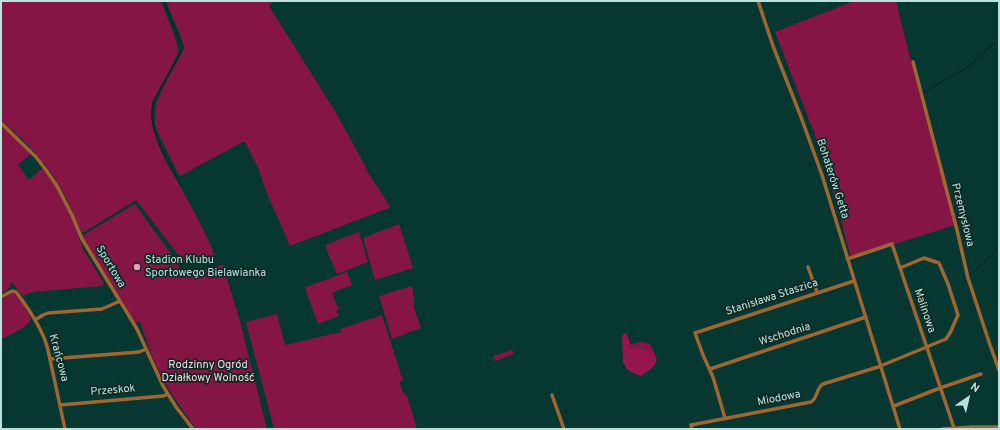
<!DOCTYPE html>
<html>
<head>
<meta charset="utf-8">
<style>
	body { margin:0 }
	#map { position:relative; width:1000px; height:430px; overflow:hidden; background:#063730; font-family:Overpass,sans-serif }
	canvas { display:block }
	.frame { position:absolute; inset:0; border:2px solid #bbe2da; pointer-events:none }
	.north { position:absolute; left:948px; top:378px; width:40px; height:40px; -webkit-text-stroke:3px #102a26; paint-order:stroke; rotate:34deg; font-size:11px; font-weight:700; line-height:16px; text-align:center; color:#bbe2da }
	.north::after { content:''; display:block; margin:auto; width:14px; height:18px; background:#bbe2da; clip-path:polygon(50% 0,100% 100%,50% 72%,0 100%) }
</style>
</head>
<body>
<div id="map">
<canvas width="1000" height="430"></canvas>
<div class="frame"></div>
<div class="north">N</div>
</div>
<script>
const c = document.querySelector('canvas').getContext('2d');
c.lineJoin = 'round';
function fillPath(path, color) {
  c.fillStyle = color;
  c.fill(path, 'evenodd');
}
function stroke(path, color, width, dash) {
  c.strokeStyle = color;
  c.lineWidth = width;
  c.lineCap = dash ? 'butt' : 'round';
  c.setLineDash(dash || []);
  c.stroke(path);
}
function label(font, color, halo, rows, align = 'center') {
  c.font = font + ' Overpass,sans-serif';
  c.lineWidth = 3.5;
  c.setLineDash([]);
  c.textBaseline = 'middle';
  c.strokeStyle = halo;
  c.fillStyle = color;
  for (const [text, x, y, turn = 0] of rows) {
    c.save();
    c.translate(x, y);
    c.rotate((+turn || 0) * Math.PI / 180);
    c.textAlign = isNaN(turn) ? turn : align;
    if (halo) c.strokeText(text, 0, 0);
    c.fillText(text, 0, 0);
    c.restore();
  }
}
fillPath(new Path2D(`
	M1,1H161L176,40L178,49L177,55L169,71L152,102L151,114L152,125L156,138L163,156L190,204L207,237L213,251L214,257L190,264H187L183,261L136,200L86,231L83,232H81C70,203 57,177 36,154C26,142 13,131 1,120Z
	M166,1H273L269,6L335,111L356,149L369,174L389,205V208L290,246L268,196L258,168L245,142H243L180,176L179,175L158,133L155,125V113L156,104L163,88L184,49V45Z
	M854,1H896L919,93L955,225L851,258L826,164L775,32Z
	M1,125L31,154L18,165L28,179L29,180L43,168L56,187L73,221L83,249L104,283L103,286L33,292L22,296L12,282L10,284L9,288L1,294Z
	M135,204L177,262L182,274L223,265L240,321L267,429H196L173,396L163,380L152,356L140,322L136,323L133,319L82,236Z
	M399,224L413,268L375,280L363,238Z
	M359,232L368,262L337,274L329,256L325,245Z
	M347,272L352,285L332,293L339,310L336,311L339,316L318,324L306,291V287Z
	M412,286L414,300V308L421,328L392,339L379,296Z
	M12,293C20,297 26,309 30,317L31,320C25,329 11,334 1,339V300Z
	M277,314L285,345L341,332L340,329L382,315L403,381L399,382L404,394L407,396L417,429H274L246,322Z
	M643,342L650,344L654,352L653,351H645L638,347L632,350H630V343L631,344Z
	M512,350L514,354L495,361L493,356Z`), '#851545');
fillPath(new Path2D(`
	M625,333L627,334L629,340L630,350H631L638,347L645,351H653L654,352L657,360L654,366L644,374L641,376L638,375L631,372L626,368L623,362L622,336Z`), '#95164e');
stroke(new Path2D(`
	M164,1L181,44
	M924,92L968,67L991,46L999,41
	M156,97L182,50V47
	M155,100C146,118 158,141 166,158
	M168,161L181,185
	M970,276L999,248`), '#0c1d29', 1);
stroke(new Path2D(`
	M758,1L773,46L801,117L822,175L900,429
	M913,62L957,230L968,278L990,345L999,370
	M1,123L36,157L46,170L57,186L72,215L82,239L137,329L163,386L176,407L193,429
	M847,259L892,244L954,428
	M808,267L817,292
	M1,297L12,291L16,292C29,309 43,329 48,350L65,429
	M35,320L43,315L48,313L102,309L120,301
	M50,359L139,352L146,349
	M710,369L866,317
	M552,395L564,429
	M60,405L163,396L168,394
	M894,406L940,388L981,374
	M725,418L713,377L703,355L695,333L854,281
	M692,429L691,425L811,402C818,398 816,388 823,384L878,367L946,339L950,333L958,315L948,284L939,263L924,258L900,268
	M942,429L972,427H999`), '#a06631', 3.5);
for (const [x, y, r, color] of [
	[137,267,4,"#f19ab3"]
]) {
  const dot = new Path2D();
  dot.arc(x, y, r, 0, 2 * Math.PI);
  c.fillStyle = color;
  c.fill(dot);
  stroke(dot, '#102a26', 1.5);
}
label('11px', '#bbe2da', '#102a26', [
	["Bohaterów Getta",832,179,72],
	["Przemysłowa",962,215,76],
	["Sportowa",110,267,59],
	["Stanisława Staszica",772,298,-18],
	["Malinowa",924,311,71],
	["Wschodnia",785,335,-18],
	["Krańcowa",58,358,75],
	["Przeskok",113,391,-5],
	["Miodowa",779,399,-11]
]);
label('11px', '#bbe2da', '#102a26', [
	["Stadion Klubu",145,261],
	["Sportowego Bielawianka",145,274]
], 'left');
label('11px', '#fbd9e1', '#102a26', [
	["Rodzinny Ogród",208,366],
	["Działkowy Wolność",208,379]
]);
</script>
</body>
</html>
